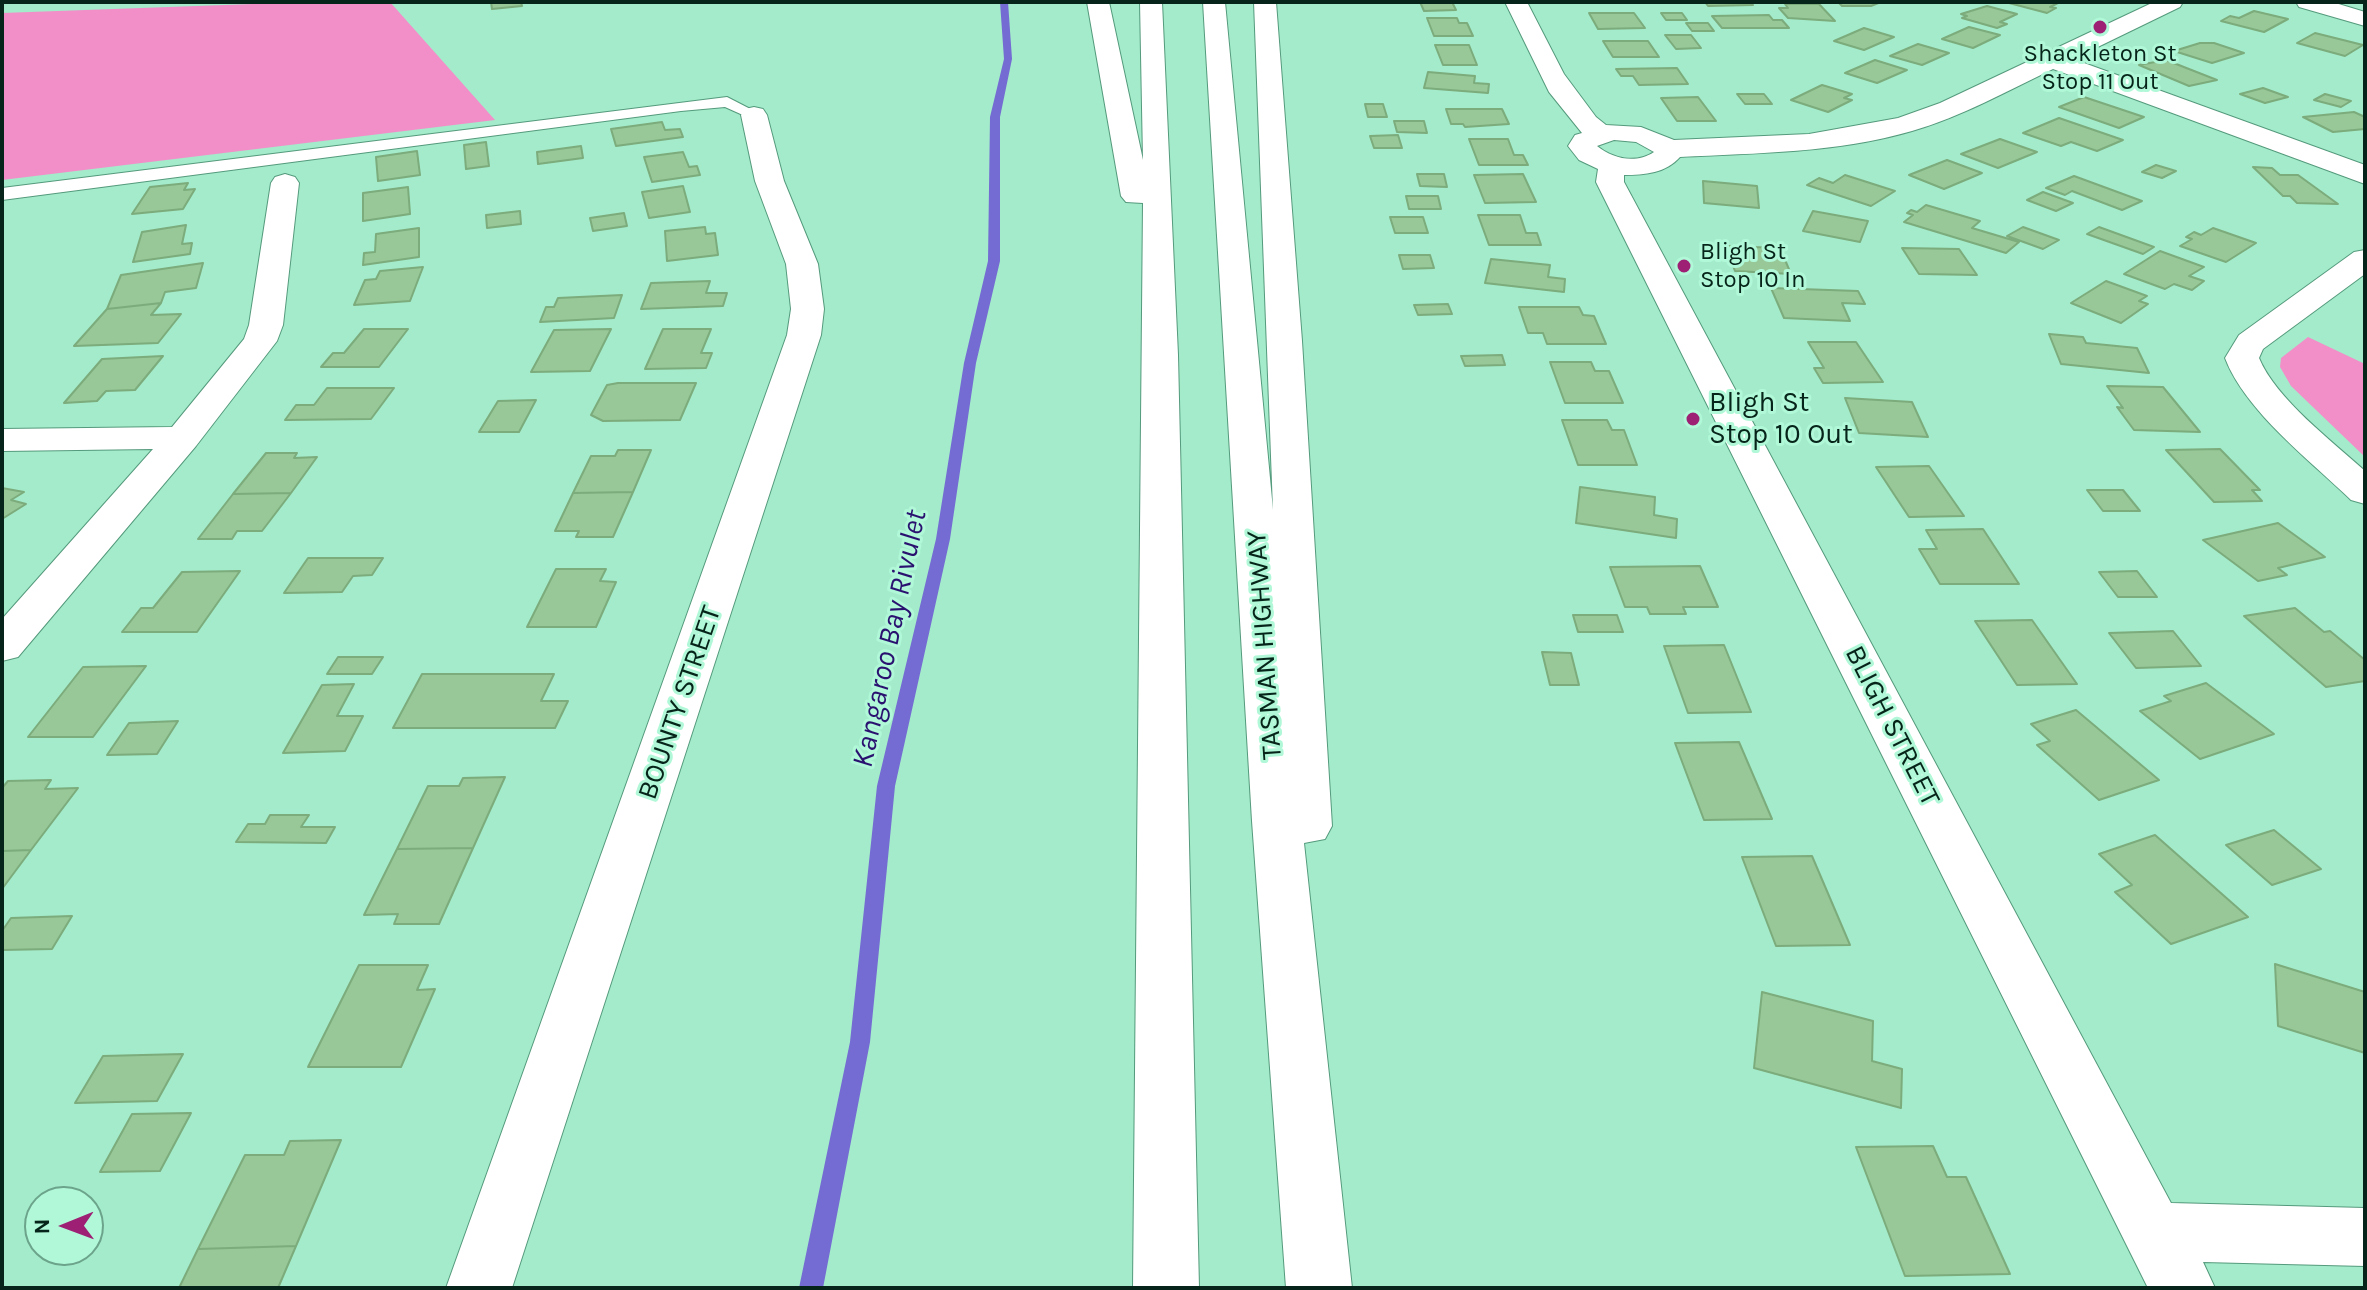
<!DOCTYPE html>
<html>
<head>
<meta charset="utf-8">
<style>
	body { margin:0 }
	#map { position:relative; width:2367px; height:1290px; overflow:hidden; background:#a3ebca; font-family:Karla,sans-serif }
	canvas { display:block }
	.frame { position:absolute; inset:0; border:4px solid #062419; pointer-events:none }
	.north { position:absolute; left:24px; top:1186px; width:80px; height:80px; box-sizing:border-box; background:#b0f8d7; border:2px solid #6ca38b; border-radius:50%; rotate:269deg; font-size:22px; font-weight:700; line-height:32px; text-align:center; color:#062419 }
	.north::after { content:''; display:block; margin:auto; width:28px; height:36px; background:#9d2075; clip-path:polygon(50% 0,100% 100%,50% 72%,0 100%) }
</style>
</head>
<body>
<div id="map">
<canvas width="2367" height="1290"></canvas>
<div class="frame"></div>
<div class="north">N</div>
</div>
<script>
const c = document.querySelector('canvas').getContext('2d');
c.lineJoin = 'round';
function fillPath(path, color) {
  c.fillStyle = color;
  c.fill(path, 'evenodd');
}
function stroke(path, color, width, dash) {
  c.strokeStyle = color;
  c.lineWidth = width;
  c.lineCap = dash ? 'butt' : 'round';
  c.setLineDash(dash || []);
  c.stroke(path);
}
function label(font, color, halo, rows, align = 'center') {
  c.font = font + ' Karla,sans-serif';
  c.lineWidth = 6;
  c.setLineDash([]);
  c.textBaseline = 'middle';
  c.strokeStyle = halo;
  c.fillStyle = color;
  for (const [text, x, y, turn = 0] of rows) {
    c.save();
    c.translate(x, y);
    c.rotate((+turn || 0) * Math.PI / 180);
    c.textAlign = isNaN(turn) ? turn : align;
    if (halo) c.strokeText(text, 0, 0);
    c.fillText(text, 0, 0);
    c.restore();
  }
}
fillPath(new Path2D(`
	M308,2H390L495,120L2,180V13Z
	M2308,337L2365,364V457L2291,386L2280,367L2281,358Z`), '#f28fc9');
fillPath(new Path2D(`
	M1000,2H1008L1012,59L1000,117V261L976,363L950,539L895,786L870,1042L823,1288H799L850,1042L877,786L936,539L964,363L988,261L990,117L1004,59Z`), '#746bd3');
const building = new Path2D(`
	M491,2H521L522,6L492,9Z
	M1420,2H1452L1456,10L1424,11Z
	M1705,2H1750L1753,5L1708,6Z
	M1838,2H1881L1871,6H1842Z
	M2060,2L2050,7L2056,8L2047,13L2009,3Z
	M1785,4H1819L1835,21L1788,18L1779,8H1788Z
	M1987,6L2017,14L2000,22L2007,24L1997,28L1962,18L1967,16L1961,14Z
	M2254,11L2288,19L2264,32L2221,21L2230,16L2239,18Z
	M1589,13H1634L1645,28L1598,29Z
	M1661,13H1682L1687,20H1666Z
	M1769,15L1773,20H1782L1789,28H1722L1712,16Z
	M1427,18H1457L1459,23H1467L1473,36H1434Z
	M1686,23H1708L1714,31H1692Z
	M1969,27L2000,35L1973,48L1942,39Z
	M1864,28L1894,37L1864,50L1834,41Z
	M2315,33L2363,45L2345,56L2297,43Z
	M1665,35H1691L1701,48L1676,49Z
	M1603,41H1648L1659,57H1613Z
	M2200,43H2214L2244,53L2212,63L2174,51Z
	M1918,44L1949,53L1922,65L1890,56Z
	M1435,45H1469L1477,65H1443Z
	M1875,60L1907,70L1877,83L1845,73Z
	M2166,60L2217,80L2189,86L2139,65Z
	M1677,68L1688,84L1639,85L1633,76H1621L1616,69Z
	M1428,72L1475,76L1474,83L1489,84L1488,93L1424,88Z
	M1822,85L1852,94L1844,98L1852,100L1828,112L1791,100Z
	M2263,88L2288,97L2265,103L2240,94Z
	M1737,94H1764L1772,104H1745Z
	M2325,94L2351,101L2341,107L2314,100Z
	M1698,97L1716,121H1677L1661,98Z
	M2084,97L2144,117L2119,128L2059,107Z
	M1365,104H1383L1387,117H1368Z
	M1446,109H1502L1509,124L1465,127L1463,124H1451Z
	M2354,112L2365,117V129L2333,132L2303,117Z
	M2059,118L2123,140L2097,151L2071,142L2061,146L2023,133Z
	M1394,121H1424L1427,133L1397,132Z
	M662,122L665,130L680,129L683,137L616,146L611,129Z
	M1398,135L1402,148H1374L1370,136Z
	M1469,139H1508L1514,155H1523L1528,165H1479Z
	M2000,139L2037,152L1998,168L1961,154Z
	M486,142L489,166L466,169L464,145Z
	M581,146L583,158L538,164L537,152Z
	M417,151L420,175L378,181L376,157Z
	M683,152L689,167L697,166L700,175L652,182L644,157Z
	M1947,160L1982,173L1944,189L1909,175Z
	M2156,165L2176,171L2162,178L2142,172Z
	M2253,167L2272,168L2280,175H2298L2338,204L2297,203L2290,196H2283Z
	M1417,174H1444L1447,187L1420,186Z
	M1523,174L1536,202L1485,203L1474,175Z
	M1845,175L1895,191L1871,206L1807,185L1819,178L1833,183Z
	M2074,176L2142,201L2122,210L2072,191L2065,195L2046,188Z
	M1703,181L1757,186L1759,208L1704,203Z
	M188,183L184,190L195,189L183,209L132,214L150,187Z
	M683,186L690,212L649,218L642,192Z
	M408,187L410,214L363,221V193Z
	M2043,192L2073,203L2056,211L2027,200Z
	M1406,196H1438L1441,209H1409Z
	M1926,205L1980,221L1972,228L2019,242L2006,253L1904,222L1913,215L1907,213L1911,210L1917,212Z
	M520,211L521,224L487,228L486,215Z
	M1813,211L1868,221L1860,242L1803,231Z
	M624,213L627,226L593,231L590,218Z
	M1478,215H1520L1526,233H1537L1541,245H1489Z
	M1390,217H1423L1428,233H1395Z
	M186,225L182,244L192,243L190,254L133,262L142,232Z
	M705,227L706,234L715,233L718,255L667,261L665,231Z
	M2023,227L2059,240L2043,249L2007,236Z
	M2099,227L2154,247L2143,254L2087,234Z
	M419,228V257L363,265L364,253L375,252L376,234Z
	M2213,228L2256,243L2226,262L2180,246L2192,239L2186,237L2194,232L2201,235Z
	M1725,246L1780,248L1791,274L1735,271Z
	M1902,248L1959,249L1977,275L1919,274Z
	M2160,251L2204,267L2189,276L2204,281L2192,290L2174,284L2165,289L2124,274Z
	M1399,255H1430L1434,268L1403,269Z
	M1491,259L1550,265L1548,277L1565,279L1564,292L1485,283Z
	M203,263L196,288L165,292L161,303L107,309L121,275Z
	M423,267L410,301L354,305L365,280L376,279L380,271Z
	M710,281L706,293H727L723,306L641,309L651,283Z
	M2106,281L2147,296L2139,301L2148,304L2121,323L2071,303Z
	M1771,288L1858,291L1865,304L1842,303L1850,321L1784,318Z
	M622,295L614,318L540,322L546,307H554L558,298Z
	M161,303L151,315L181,314L158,343L74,346L107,309Z
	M1448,304L1452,314L1418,315L1414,305Z
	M1519,307H1579L1583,315L1594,316L1606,344H1547L1543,333H1528Z
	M364,329H408L379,367H321L333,353H344Z
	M611,329L590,371L531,372L554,330Z
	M663,329H711L701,353H712L706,368L645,369Z
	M2049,334L2083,337L2086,343L2137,348L2149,373L2061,364Z
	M1808,342H1856L1883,382L1823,383L1814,368H1824Z
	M1502,355L1505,365L1465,366L1461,356Z
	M163,356L135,390L106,391L97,401L64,403L102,359Z
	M1550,362H1591L1595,371H1609L1623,403H1565Z
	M618,383H696L680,420L603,421L591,415L607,385Z
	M2107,386L2163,387L2200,432L2134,430L2117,407L2123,408Z
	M327,388H394L371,419L285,420L296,405H314Z
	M1845,398L1912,402L1928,437L1859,433Z
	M536,400L519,432H479L498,401Z
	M1562,420H1607L1612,430H1624L1637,465H1578Z
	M2220,449L2260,490H2252L2262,501L2214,502L2166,450Z
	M618,450H651L633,492L573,493L591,456H615Z
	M266,453H297L294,458L317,457L291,493L233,494Z
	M1929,466L1964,516L1909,517L1876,467Z
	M1580,487L1655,497L1654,515L1677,519L1676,538L1576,523Z
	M2,488L24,492L11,500L26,504L2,519Z
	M2087,490H2123L2140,511H2103Z
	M633,492L613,537H576L579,531H555L573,493Z
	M291,493L262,531H237L232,539H198L233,494Z
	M2278,523L2325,557L2278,568L2287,575L2258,581L2203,540Z
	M1983,529L2019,584H1940L1919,549H1937L1926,530Z
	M308,558H383L372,575L353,576L342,592L284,593Z
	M1700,566L1718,607H1683L1686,614H1650L1647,607H1625L1610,567Z
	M556,569H606L600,581L616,582L596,627H527Z
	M240,571L197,632H122L141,608H153L182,572Z
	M2137,571L2157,597H2118L2099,572Z
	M2295,608L2324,632L2330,631L2365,660V681L2326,687L2244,616Z
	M1573,615H1617L1623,632H1578Z
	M2032,620L2077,684L2017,685L1975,621Z
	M2173,631L2201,666L2136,668L2109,633Z
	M1724,645L1751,712L1688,713L1664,646Z
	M1542,652L1571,653L1579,685H1550Z
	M338,657H383L372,674H327Z
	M146,666L93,737H28L83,667Z
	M422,674H554L541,701H568L555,728H393Z
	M2206,683L2274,734L2200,759L2140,711L2171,701L2164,696Z
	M354,684L337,716H363L345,751L283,753L322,685Z
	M2076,710L2159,780L2099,800L2037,745L2050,741L2031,724Z
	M178,721L157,754L107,755L129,723Z
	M1739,742L1772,819L1704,820L1675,743Z
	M505,777L473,848L397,849L428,786H459L463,778Z
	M51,780L45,789L78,788L31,850L2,851V788L8,781Z
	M270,815H309L301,827H335L326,843L236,842L248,824H265Z
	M2274,830L2321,869L2272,885L2226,845Z
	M2155,835L2248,917L2171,944L2115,892L2132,885L2099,854Z
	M473,848L439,924H394L398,914L364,915L397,849Z
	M31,850L2,889V851Z
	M1812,856L1850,945L1776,946L1742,857Z
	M72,916L52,949L2,950V931L11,918Z
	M2275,964L2365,992V1053L2278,1026Z
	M359,965H428L417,990L435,989L401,1067H308Z
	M1762,992L1873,1021L1872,1061L1902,1069L1901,1108L1754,1068Z
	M183,1054L157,1101L75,1103L103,1056Z
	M191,1113L160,1171L100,1172L132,1114Z
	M341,1140L296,1246L198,1249L245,1155H284L290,1141Z
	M1933,1146L1947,1177H1966L2010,1274L1905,1276L1856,1147Z
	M296,1246L278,1288H179L198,1249Z`);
fillPath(building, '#98c897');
stroke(building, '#7cab7c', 2);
const service = new Path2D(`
	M727,97L762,115L754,120L725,107L681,111L2,200V188Z`);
const minor = new Path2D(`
	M1505,2H1527L1564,74L1596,117L1606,125L1641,127L1674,140L1809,134L1898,118L1940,103L2154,2H2183L2180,7L2073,59L2365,165V184L2053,69C2007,91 1961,117 1912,131C1837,153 1757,153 1680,157C1666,173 1645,175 1624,175V182L2171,1203L2365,1208V1266L2203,1262L2215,1288H2148L1596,182L1598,169L1579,160L1568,146L1575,135L1582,133L1549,92ZM1614,140L1636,142L1654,152C1636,164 1613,159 1597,146Z
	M754,107L763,109L767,115L784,181L818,264L824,309L821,335L512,1288H446L787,335L791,309L786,264L755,181L741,115L745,109Z
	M285,174L295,177L299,183L283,325L277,341L196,446L18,657L2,661V619L153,449L2,451V429L172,427L244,339L249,325L271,183L275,177Z
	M2365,250V274L2263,349L2259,358C2276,399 2332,441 2365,471V504L2351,500C2311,461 2245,411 2225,358L2239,335L2354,252Z`);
const secondary = new Path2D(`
	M2296,2H2332L2365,12V26L2299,7Z`);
const motorway = new Path2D(`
	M1087,2H1109L1143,160L1140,2H1162L1178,355L1199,1288H1133L1143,203L1126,202L1121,196Z
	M1203,2H1225L1273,510L1254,2H1276L1302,341L1332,826L1325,839L1304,843L1352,1288H1286L1252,821Z`);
stroke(service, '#549a7c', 2);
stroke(minor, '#549a7c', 2);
stroke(secondary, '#549a7c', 2);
stroke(motorway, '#549a7c', 2);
fillPath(service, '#fff');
fillPath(minor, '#fff');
fillPath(secondary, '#fff');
fillPath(motorway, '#fff');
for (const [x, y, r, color] of [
	[2100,27,8,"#9d2075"],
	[1684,266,8,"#9d2075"],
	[1693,419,8,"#9d2075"]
]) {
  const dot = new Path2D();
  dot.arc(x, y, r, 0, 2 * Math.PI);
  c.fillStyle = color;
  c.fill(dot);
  stroke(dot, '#b0f8d7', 3);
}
label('24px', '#062419', '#b0f8d7', [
	["Shackleton St",2100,54],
	["Stop 11 Out",2100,82],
	["Bligh St",1700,252,"left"],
	["Stop 10 In",1700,280,"left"]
]);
label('28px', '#062419', '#b0f8d7', [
	["Bligh St",1709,403],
	["Stop 10 Out",1709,435]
], 'left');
label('28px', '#062419', '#b0f8d7', [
	["TASMAN HIGHWAY",1265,645,-94],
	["BOUNTY STREET",680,703,-71],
	["BLIGH STREET",1892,726,63]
]);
label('italic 30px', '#2a1170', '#b0f8d7', [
	["Kangaroo Bay Rivulet",890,639,-78]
]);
</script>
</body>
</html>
